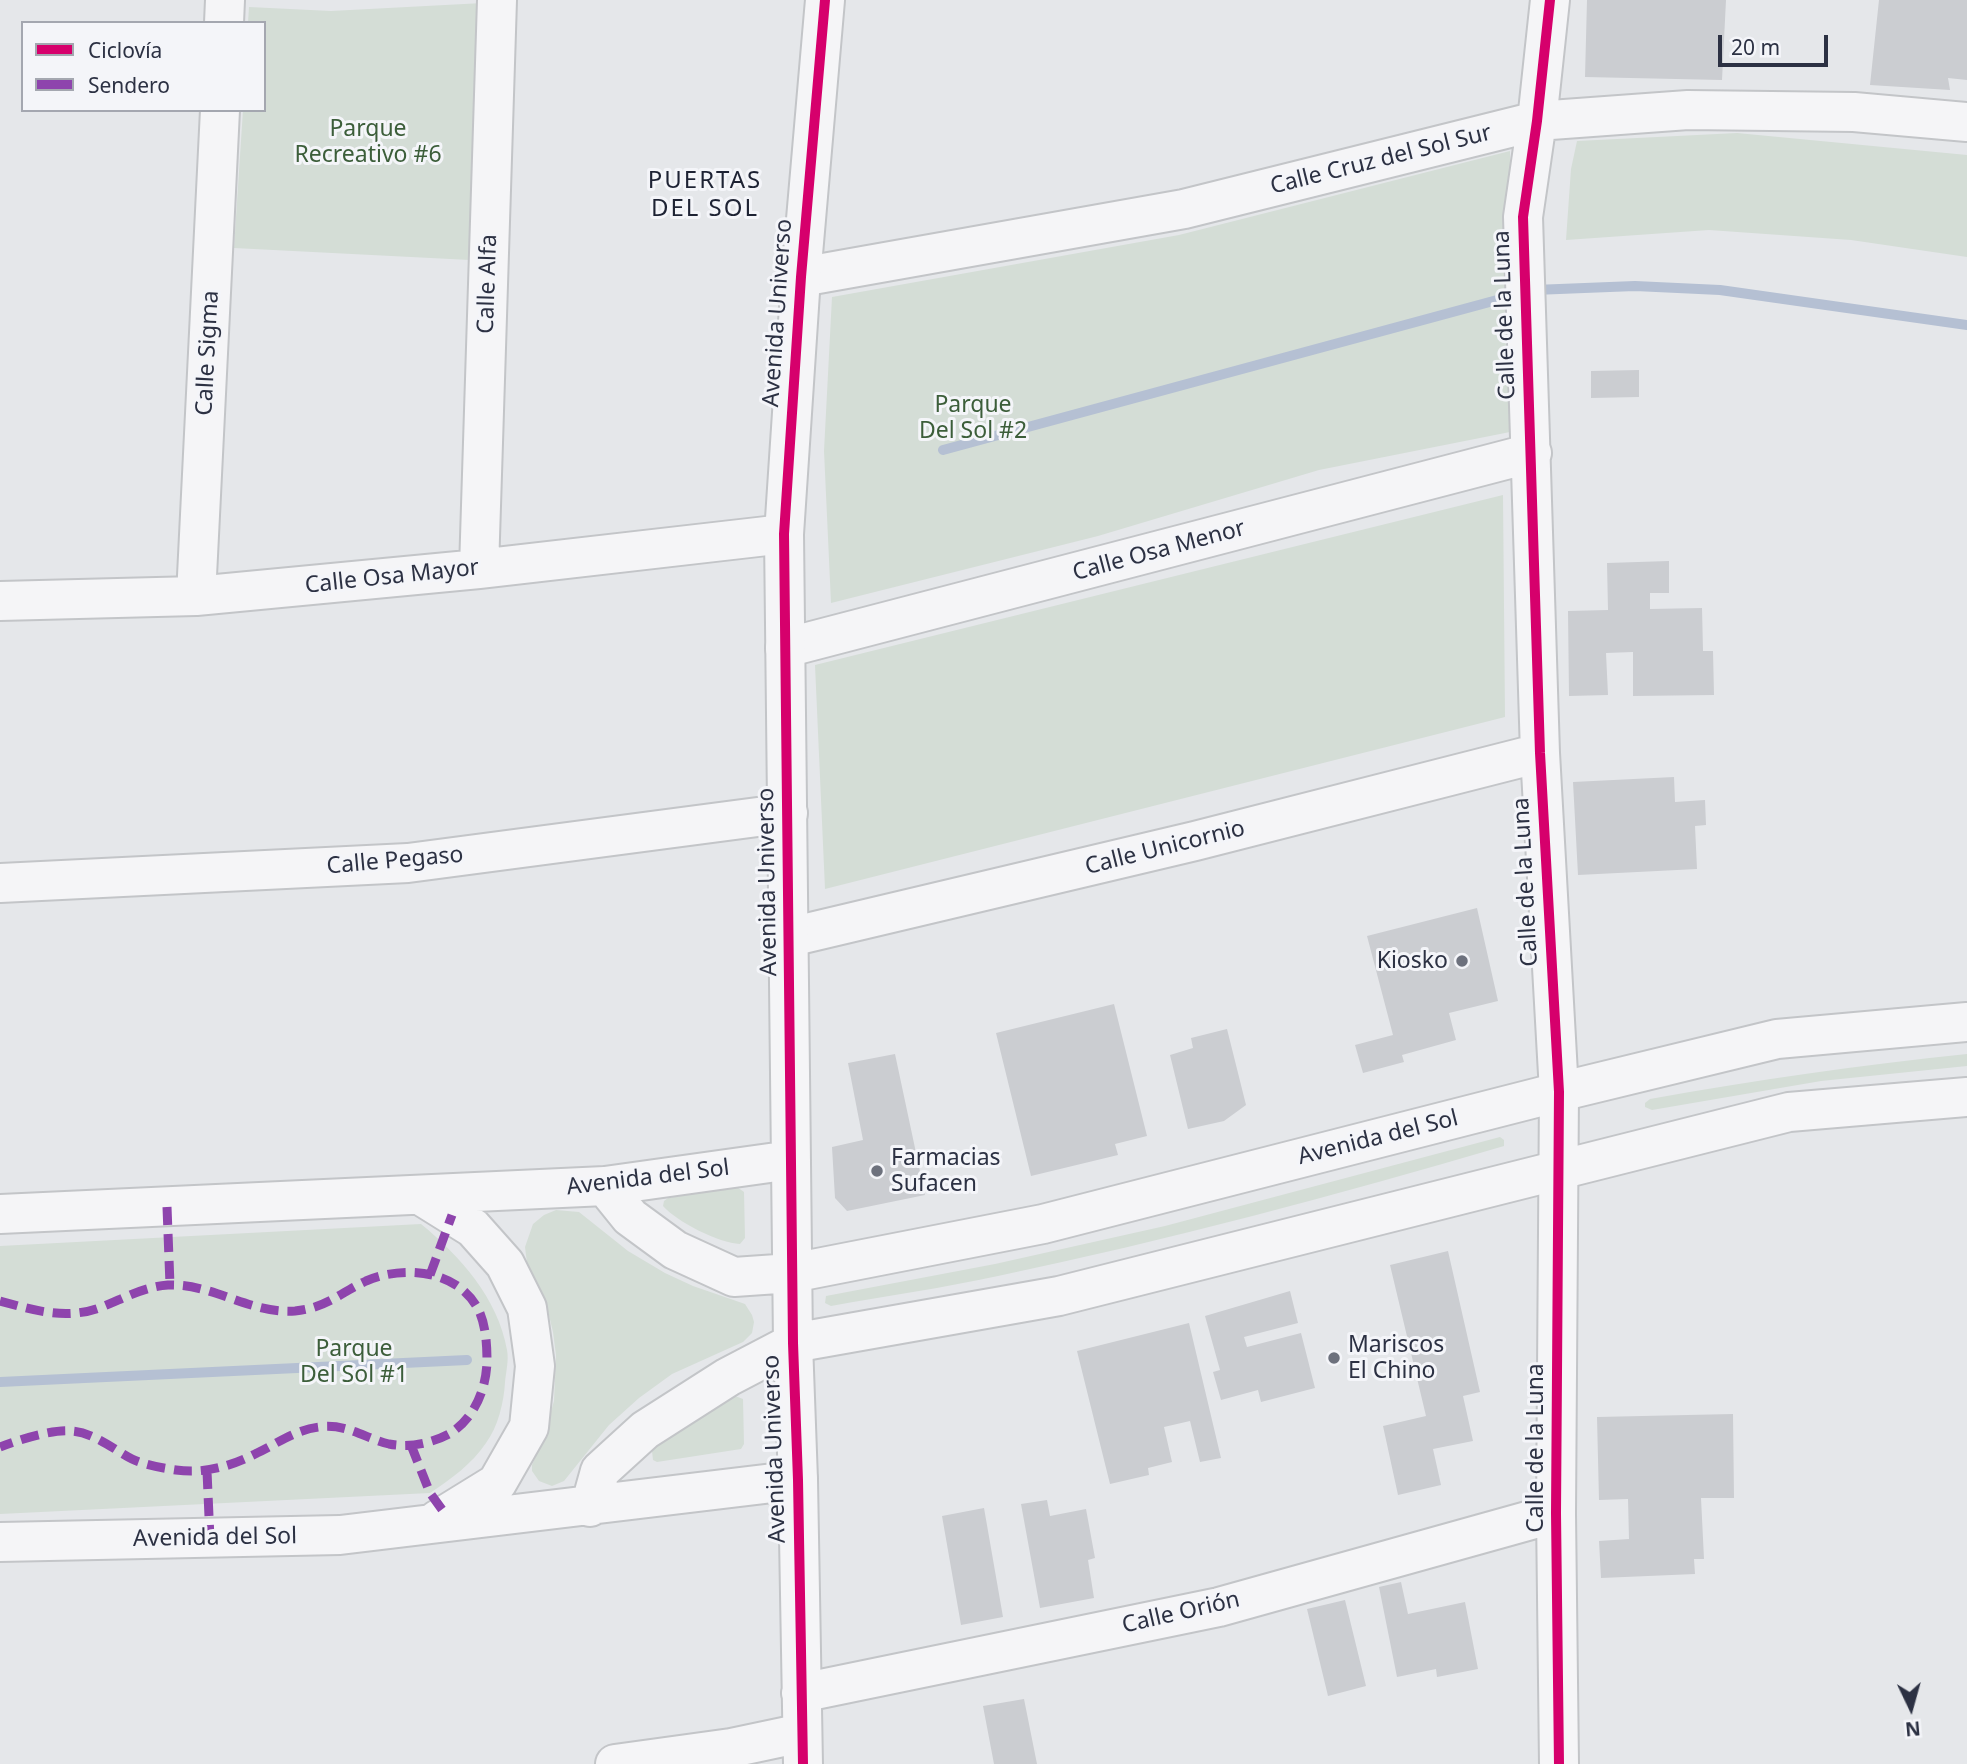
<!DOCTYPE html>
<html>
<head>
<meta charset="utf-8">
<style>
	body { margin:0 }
	#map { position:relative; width:1967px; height:1764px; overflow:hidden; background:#e5e7ea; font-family:"Noto Sans",sans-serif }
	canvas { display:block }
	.legend { position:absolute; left:21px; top:21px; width:245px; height:91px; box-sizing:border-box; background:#f4f5f9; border:2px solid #a4a7b0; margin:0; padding:9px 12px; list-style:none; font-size:21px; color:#2c3143 }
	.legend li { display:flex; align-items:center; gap:14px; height:35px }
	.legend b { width:35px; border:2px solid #a4a7b0 }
	.north { position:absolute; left:1876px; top:1673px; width:70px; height:70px; -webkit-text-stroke:5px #f4f5f9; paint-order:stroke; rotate:175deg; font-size:19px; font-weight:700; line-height:28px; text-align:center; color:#2c3143 }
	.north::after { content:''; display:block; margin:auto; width:24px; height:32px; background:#2c3143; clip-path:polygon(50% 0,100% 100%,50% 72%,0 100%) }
	.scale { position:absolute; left:1718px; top:35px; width:110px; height:32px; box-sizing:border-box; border:4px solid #2c3143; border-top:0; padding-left:9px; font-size:21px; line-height:24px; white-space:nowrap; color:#2c3143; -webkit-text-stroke:5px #f4f5f9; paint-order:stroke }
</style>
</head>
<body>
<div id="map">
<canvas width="1967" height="1764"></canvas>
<ul class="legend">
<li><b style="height:9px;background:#d6006c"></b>Ciclovía</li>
<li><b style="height:9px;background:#8e44ad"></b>Sendero</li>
</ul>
<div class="north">N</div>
<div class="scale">20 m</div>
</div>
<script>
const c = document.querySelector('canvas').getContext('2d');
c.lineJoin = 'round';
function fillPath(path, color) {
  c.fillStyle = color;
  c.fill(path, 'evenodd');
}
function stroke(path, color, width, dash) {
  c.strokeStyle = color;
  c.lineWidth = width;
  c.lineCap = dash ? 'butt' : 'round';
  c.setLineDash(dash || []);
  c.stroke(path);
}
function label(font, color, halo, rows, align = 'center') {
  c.font = font + ' "Noto Sans",sans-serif';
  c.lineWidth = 6;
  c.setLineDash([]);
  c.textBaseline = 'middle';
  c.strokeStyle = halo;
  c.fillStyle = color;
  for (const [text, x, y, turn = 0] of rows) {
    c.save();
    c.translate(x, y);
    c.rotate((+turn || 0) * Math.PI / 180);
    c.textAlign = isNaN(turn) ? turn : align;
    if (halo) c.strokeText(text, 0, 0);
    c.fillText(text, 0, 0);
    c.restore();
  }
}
fillPath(new Path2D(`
	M483,3L470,260L234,248L243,110H264V23H248L249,7L331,11Z
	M1737,133L1967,155V257L1851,240L1709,230L1566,240L1571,169L1577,141Z
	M1510,151V432L1319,470L1098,536L831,603L824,451L832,297L1179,235Z
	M1503,495L1505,717L825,889L815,665Z
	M1967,1054V1066L1821,1081L1652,1110L1645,1107V1103L1650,1099C1756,1080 1861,1065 1967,1054Z
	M1500,1137L1504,1140V1146C1337,1195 1169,1240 998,1276C943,1288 886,1296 831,1306L825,1303L826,1296L995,1264L1165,1226Z
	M737,1187L744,1192L745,1238L740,1244C719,1243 677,1222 663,1206L664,1201L668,1198Z
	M556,1210L579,1212L628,1251L665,1273L693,1286L745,1304L752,1315L754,1322L752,1333L743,1342L672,1374L639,1398L609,1425L564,1481L552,1486L539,1481L532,1471V1465L544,1436L554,1401L556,1355L553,1332L546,1303L527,1263L525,1247L533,1224L544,1215Z
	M421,1224C460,1256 498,1298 507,1350C509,1360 506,1372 505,1382C504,1402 498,1427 486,1443C472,1464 451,1479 430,1493L0,1514V1246Z
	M735,1396L743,1399L744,1444L741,1449L657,1462L653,1460L652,1451C676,1427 703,1409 735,1396Z`), '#d4ddd6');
stroke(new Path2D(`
	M943,450L1534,290L1635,286L1720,290L1967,325
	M0,1382L467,1360`), '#b5c0d3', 10);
fillPath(new Path2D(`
	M1587,0H1726L1722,80L1585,77Z
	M1879,0H1967V80L1948,78L1950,90L1870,85Z
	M1639,370V397L1591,398V371Z
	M1669,561V593H1650V609L1702,608L1703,651H1713L1714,695L1633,696V652L1606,653L1608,695L1569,696L1568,611L1608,610L1607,563Z
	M1674,777L1675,802L1705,800L1706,825L1695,826L1697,869L1578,875L1573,782Z
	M1477,908L1498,1001L1449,1013L1456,1040L1402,1055L1404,1062L1363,1073L1355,1045L1393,1035L1367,936Z
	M1114,1004L1147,1136L1115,1144L1118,1155L1031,1176L996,1033Z
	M1227,1029L1246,1105L1224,1121L1188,1129L1170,1055L1193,1048L1191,1038Z
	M895,1054L925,1195L847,1211L835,1198L832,1147L863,1140L848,1063Z
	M1448,1251L1480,1392L1463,1396L1473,1441L1433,1449L1441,1485L1398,1495L1383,1426L1426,1416L1390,1265Z
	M1290,1291L1298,1323L1244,1337L1247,1347L1301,1333L1315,1388L1261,1402L1258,1390L1221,1400L1213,1372L1220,1370L1205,1316Z
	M1189,1323L1221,1458L1200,1462L1190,1421L1164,1427L1172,1462L1148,1468L1149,1475L1110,1484L1077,1351Z
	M1733,1414L1734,1498H1701L1704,1559H1694L1695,1574L1601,1578L1599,1541L1629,1539L1628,1499L1599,1500L1597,1417Z
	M1047,1500L1050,1516L1086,1509L1095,1558L1088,1560L1094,1598L1040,1608L1021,1504Z
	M984,1508L1003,1617L961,1625L942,1516Z
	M1401,1582L1408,1614L1465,1602L1478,1669L1437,1677L1436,1669L1397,1677L1379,1587Z
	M1345,1600L1366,1686L1328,1696L1307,1609Z
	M1024,1699L1037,1764H994L983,1706Z`), '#cbcdd1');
const minor = new Path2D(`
	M1550,0L1537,121L1523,217L1540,753L1559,1092L1556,1513L1559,1764
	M224,23L225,0
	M801,277L1184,209L1537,121L1688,110L1854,112L1967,122
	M479,569L497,0
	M196,596L220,110
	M0,601L196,596L479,569L784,534
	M785,648L1532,453
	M0,883L408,863L788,813
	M790,937L1195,841L1540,753
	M793,1343L798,1480L803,1764
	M801,1693L1219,1607L1556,1513
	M615,1764L731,1748L802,1733`);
const tertiary = new Path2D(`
	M605,1186L630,1217L675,1250L734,1277L792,1273L1043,1224L1559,1092L1777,1039L1967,1022
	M420,1195L473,1228L505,1264L527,1308L535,1366L529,1427L497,1483L437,1520
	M0,1214L605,1186L791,1160
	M793,1343L784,534L801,277L825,0
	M590,1507L600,1471L645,1430L728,1377L793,1343L1059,1296L1789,1112L1967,1097
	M0,1542L340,1535L798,1480`);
stroke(minor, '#c3c5c8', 42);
stroke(tertiary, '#c3c5c8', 42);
stroke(minor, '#f5f5f7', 38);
stroke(tertiary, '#f5f5f7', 38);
stroke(new Path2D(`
	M167,1207L170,1285
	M430,1275L452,1215
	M0,1301C33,1310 65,1320 99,1308C123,1299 142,1287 168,1285C212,1283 250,1314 295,1311C326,1308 340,1293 366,1281C403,1265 456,1270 477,1307C486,1323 487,1345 487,1362C486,1390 474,1419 449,1434C432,1443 409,1448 389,1444C365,1438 345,1423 319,1427C295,1430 278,1443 257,1453C232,1466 205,1474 176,1470C163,1468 144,1465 132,1459C113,1449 93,1432 71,1431C53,1429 18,1440 0,1447
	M411,1445L430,1493L446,1515
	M207,1471L210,1539`), '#8e44ad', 9, [18, 9]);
stroke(new Path2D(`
	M1550,0L1537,121L1523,217L1540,753L1559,1092L1556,1513L1559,1764
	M803,1764L798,1480L793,1343L784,534L801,277L825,0`), '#d6006c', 10);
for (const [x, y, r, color] of [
	[1462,961,7,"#6d717d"],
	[877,1171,7,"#6d717d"],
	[1334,1358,7,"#6d717d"]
]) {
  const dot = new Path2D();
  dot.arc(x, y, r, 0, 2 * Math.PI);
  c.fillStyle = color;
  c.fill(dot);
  stroke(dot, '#f4f5f9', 2.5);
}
label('23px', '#3c5e3a', '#f4f5f9', [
	["Parque",368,129],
	["Recreativo #6",368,155],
	["Parque",973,405],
	["Del Sol #2",973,431],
	["Parque",354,1349],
	["Del Sol #1",354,1375]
]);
label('23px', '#2c3143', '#f4f5f9', [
	["Calle Cruz del Sol Sur",1381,160,-14],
	["Calle Alfa",488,284,-88],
	["Avenida Universo",778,313,-86],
	["Calle de la Luna",1505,315,-92],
	["Calle Sigma",208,353,-87],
	["Calle Osa Menor",1159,551,-15],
	["Calle Osa Mayor",392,577,-6],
	["Calle Unicornio",1165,848,-14],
	["Calle Pegaso",395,861,-5],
	["Avenida Universo",768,882,-91],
	["Calle de la Luna",1526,882,-93],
	["Avenida del Sol",1378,1138,-14],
	["Avenida del Sol",648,1178,-7],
	["Calle de la Luna",1536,1448,-90],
	["Avenida Universo",775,1449,-92],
	["Avenida del Sol",215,1538,-1],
	["Calle Orión",1181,1613,-13]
]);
label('23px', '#2c3143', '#f4f5f9', [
	["Kiosko",1448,961,"right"],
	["Farmacias",891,1158],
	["Sufacen",891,1184],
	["Mariscos",1348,1345],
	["El Chino",1348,1371]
], 'left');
c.letterSpacing = '2px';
label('24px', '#1e2334', '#f4f5f9', [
	["PUERTAS",705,181],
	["DEL SOL",705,209]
]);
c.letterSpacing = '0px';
</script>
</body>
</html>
